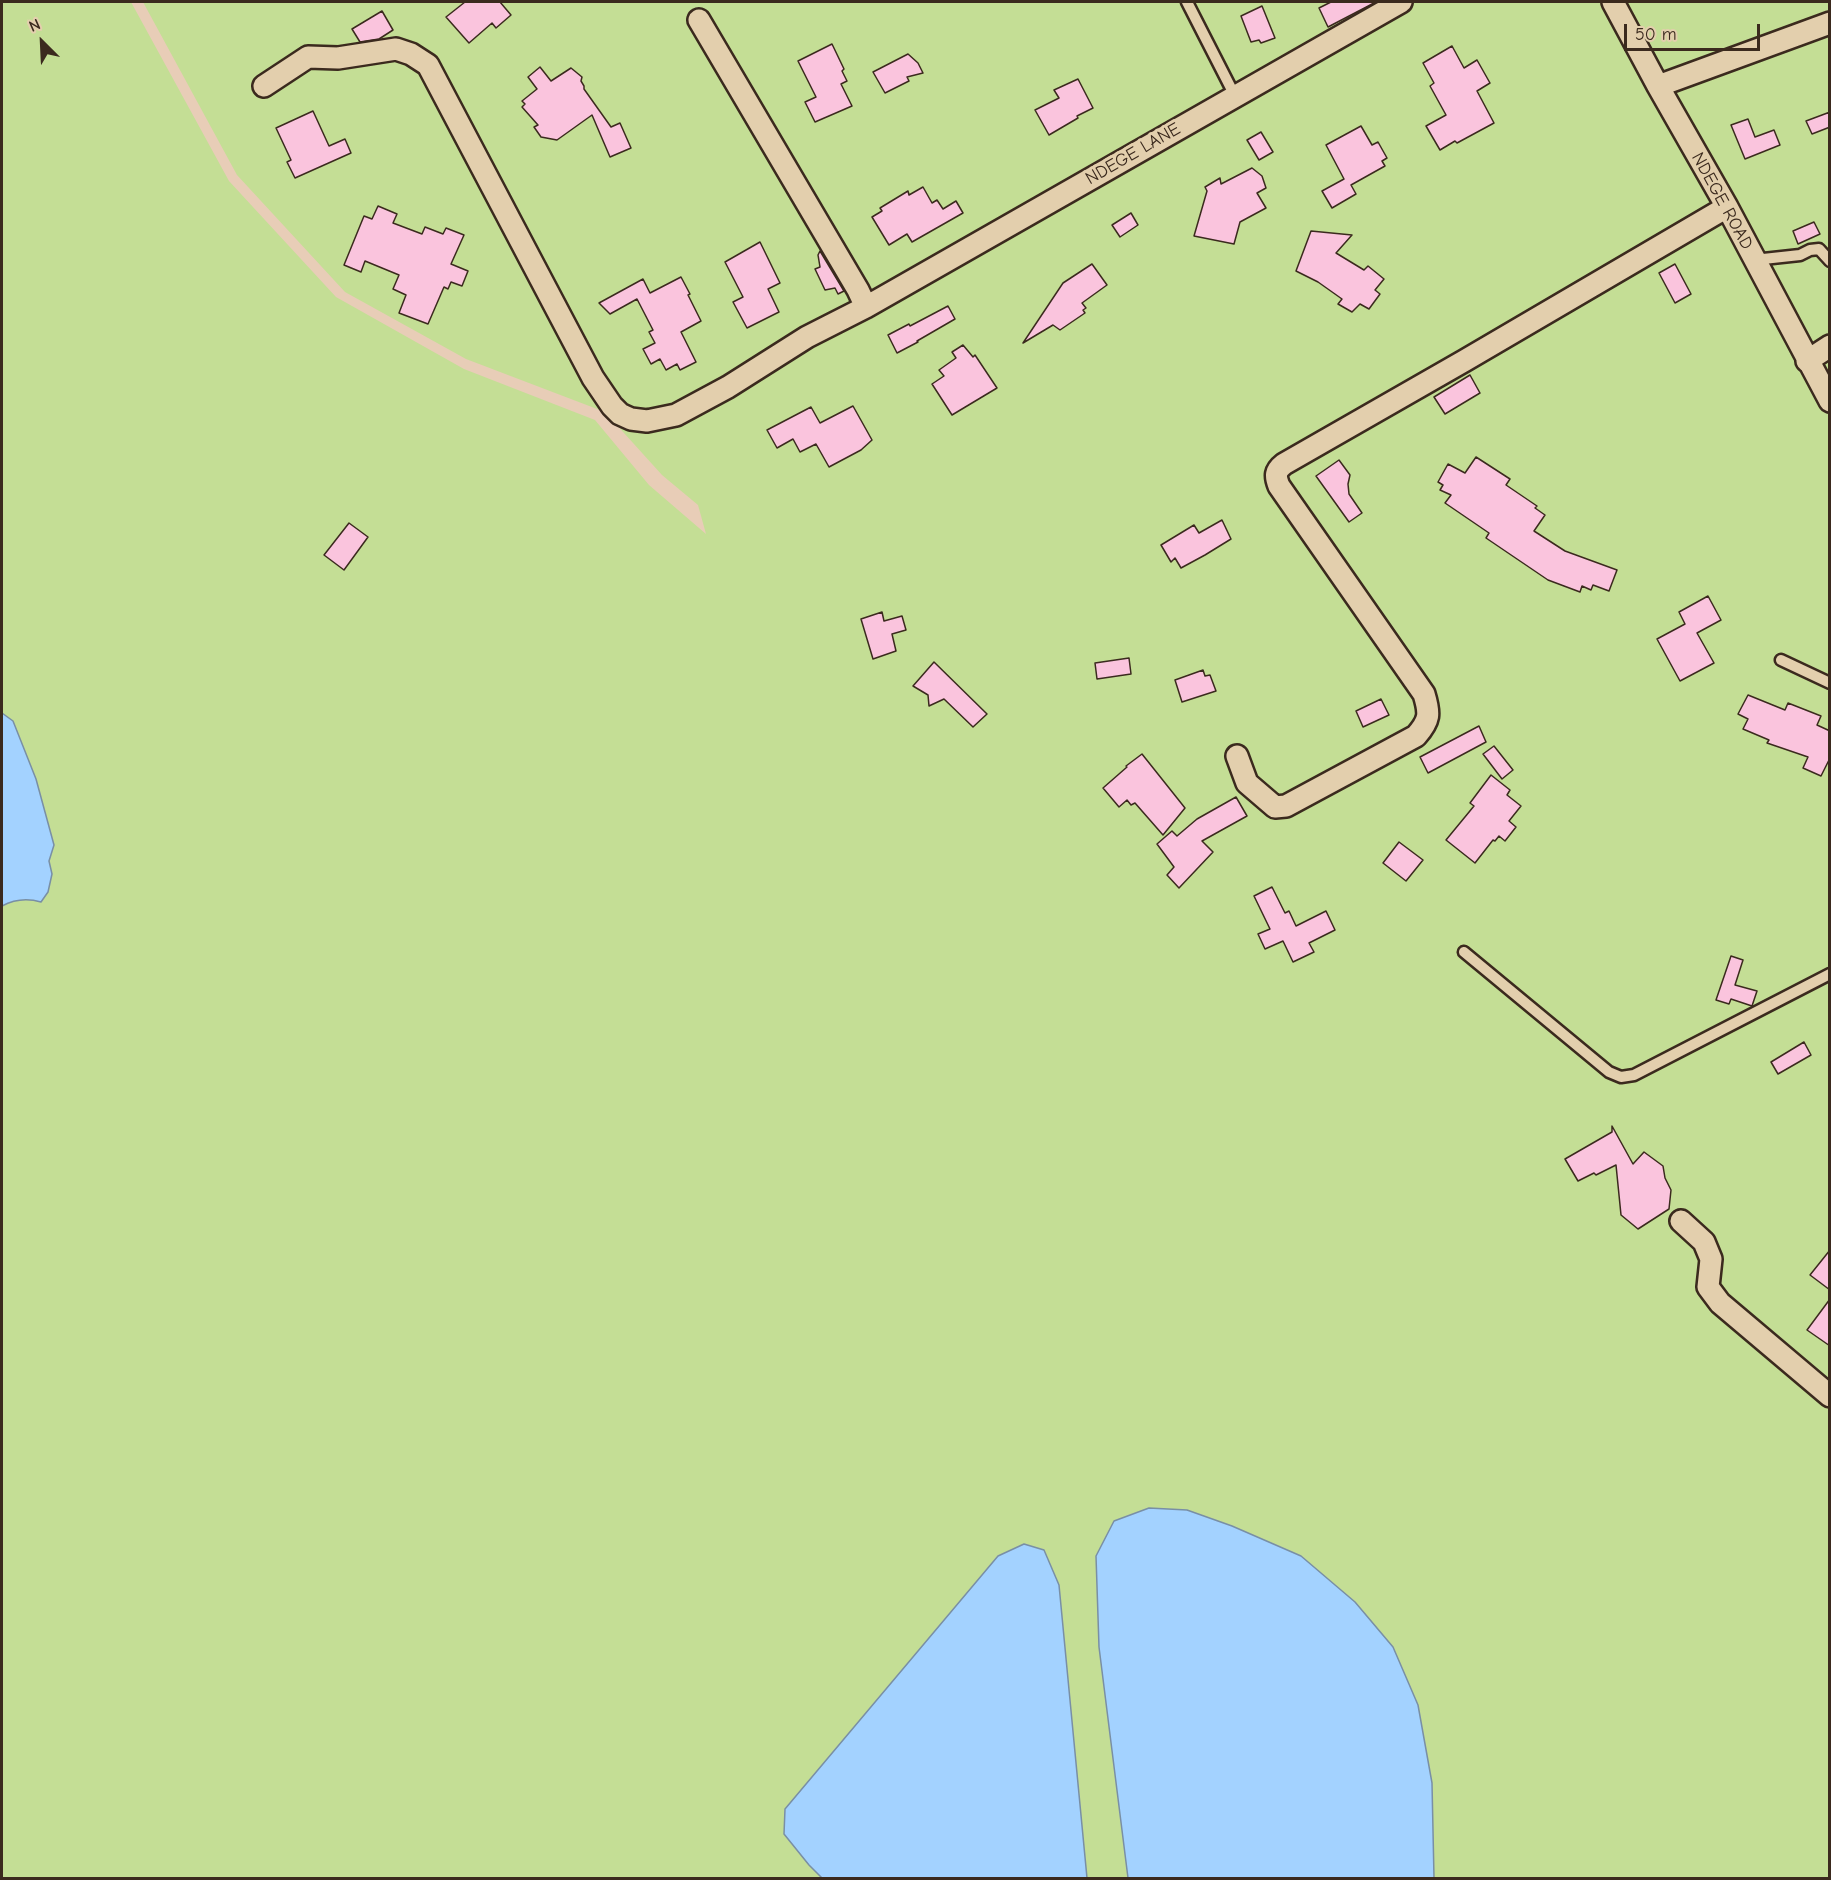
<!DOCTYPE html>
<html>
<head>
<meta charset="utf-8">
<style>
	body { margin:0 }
	#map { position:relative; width:1831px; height:1880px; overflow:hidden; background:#e8cdb7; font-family:"Comic Neue",sans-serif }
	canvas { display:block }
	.frame { position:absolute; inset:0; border:3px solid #3b2a1e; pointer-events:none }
	.north { position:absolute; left:12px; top:12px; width:60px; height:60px; -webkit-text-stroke:4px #e3cfad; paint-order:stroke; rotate:336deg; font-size:16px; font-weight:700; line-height:24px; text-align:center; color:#3b2a1e }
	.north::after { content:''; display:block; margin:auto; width:21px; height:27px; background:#3b2a1e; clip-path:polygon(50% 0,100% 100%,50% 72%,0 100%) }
	.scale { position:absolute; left:1624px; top:24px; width:136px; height:27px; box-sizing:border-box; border:3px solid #3b2a1e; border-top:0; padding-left:8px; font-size:18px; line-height:21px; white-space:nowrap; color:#3b2a1e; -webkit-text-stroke:4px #e3cfad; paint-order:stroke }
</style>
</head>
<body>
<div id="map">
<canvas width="1831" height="1880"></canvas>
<div class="frame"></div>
<div class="north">N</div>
<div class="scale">50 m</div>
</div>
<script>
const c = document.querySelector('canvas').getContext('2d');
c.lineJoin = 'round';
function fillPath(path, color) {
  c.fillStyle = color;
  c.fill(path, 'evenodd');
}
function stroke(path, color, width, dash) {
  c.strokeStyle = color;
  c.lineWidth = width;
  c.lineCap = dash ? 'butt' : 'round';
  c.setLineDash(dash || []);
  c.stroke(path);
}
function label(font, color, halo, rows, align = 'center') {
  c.font = font + ' "Comic Neue",sans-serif';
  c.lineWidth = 6;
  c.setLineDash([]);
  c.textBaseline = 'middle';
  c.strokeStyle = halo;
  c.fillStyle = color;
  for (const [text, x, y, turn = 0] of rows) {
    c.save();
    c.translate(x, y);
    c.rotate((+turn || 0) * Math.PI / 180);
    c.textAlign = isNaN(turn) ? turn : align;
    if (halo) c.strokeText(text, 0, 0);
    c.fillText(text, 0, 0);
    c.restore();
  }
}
fillPath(new Path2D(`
	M2,2H131L229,181L336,297L464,369L595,420L649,485L706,534L698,505L662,475L605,412L466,359L345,292L237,175L143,2H1829V1878H2Z`), '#c4de95');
const water = new Path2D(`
	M2,713L13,721L36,779L54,845L49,861L52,874L48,892L41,902C27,898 15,899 2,906Z
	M1149,1508L1187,1510L1232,1526L1301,1556L1355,1602L1393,1647L1418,1705L1432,1783L1434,1878H1128L1099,1647L1096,1556L1114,1521Z
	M1024,1544L1044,1550L1059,1585L1087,1878H822L809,1865L784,1834L785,1809L998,1556Z`);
fillPath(water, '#a3d2ff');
stroke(water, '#798fa5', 1.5);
const building = new Path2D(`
	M465,2H500L511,15L496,28L492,23L469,43L446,17Z
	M1331,2H1376L1328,27L1319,8Z
	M1262,6L1275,38L1261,43L1259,40L1251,42L1241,16Z
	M382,11L393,30L379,39L360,42L352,29Z
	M832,44L844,69L842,71L847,81L841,84L852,106L815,122L805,102L816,97L798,61Z
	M1452,46L1464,68L1477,60L1490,83L1477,91L1494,123L1457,143L1455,141L1440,150L1426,126L1446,115L1430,86L1434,83L1423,63Z
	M908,54L918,63L923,73L907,77L909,81L885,93L873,72Z
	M540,67L551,81L571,68L582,77L581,81L584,86V89L611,127L620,123L631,148L610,157L592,115L557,140L541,137L534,127L538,125L522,107L525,104L522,101L537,89L528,77Z
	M1078,79L1093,108L1077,116L1078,118L1049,135L1035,110L1059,98L1054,90Z
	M313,111L329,146L345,139L351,153L295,178L287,162L291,160L276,128Z
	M1830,112V127L1812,134L1806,121Z
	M1748,119L1755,137L1774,130L1780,145L1745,159L1731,125Z
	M1361,126L1372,145L1378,142L1387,158L1382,161L1385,166L1351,185L1356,194L1332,208L1322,191L1344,179L1326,145Z
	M1261,132L1273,152L1259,160L1247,140Z
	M1252,168L1262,176L1266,188L1257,193L1266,208L1240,222L1234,244L1194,236L1207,191L1205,187L1220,178L1221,184Z
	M923,187L932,203L937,200L943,209L956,201L963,213L912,242L907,234L889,245L872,217L882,211L880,208L908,191L909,195Z
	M378,206L397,214L393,223L422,234L425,227L443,234L446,228L464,235L451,264L468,271L462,286L451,282L448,289L444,287L428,324L399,313L406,295L393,289L399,275L365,261L361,272L344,265L364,216L372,219Z
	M1131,213L1138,225L1120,237L1112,225Z
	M1814,222L1820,234L1798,244L1793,231Z
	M1311,231L1352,235L1336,253L1364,270L1368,266L1384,279L1375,290L1380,294L1369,309L1360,304L1352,312L1338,304L1342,299L1318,282L1296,271Z
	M760,242L780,283L768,289L779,312L747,328L733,302L743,297L725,262Z
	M820,251L844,291L838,294L835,288L825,290L815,269L820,267L818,255Z
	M1092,264L1107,285L1082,303L1086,308L1083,310L1085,313L1060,330L1053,325L1023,343L1063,283Z
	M1675,264L1691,294L1675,303L1659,273Z
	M681,277L690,294L688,295L701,321L681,332L696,362L680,370L677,364L666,370L660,359L651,364L643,349L655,343L649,332L653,330L637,299L610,314L599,303L643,279L650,293Z
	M948,306L955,319L917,341L918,342L897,353L888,335L909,324L910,326Z
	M963,345L973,357L975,355L997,388L952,415L932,384L944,376L939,370L956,358L952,352Z
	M1470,375L1480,393L1445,414L1434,397Z
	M853,406L872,440L861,450L829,467L816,444L800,452L793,439L777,448L767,430L811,407L820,423Z
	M1476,457L1510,479L1506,485L1537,506L1535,508L1545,515L1534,531L1565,551L1617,570L1609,591L1593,585L1591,590L1582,586L1580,592L1548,580L1486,538L1489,533L1445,503L1451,495L1440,490L1443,485L1438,482L1448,464L1465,473Z
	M1339,460L1350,475L1348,484L1349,494L1362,513L1349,522L1316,476Z
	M1222,520L1231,539L1205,555L1181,568L1175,558L1171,562L1161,545L1194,525L1199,533Z
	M349,523L368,537L344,570L324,555Z
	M1708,596L1721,620L1697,633L1714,663L1680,681L1657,639L1685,624L1679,612Z
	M882,612L884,621L902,616L906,630L892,634L896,651L873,659L861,619Z
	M1129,658L1131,674L1097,679L1095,663Z
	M934,662L987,714L973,727L944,699L929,706L928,695L913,686Z
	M1203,670L1205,676L1210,675L1216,691L1182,702L1175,680Z
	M1748,695L1785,710L1788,703L1821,716L1817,725L1830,731V758L1821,776L1803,768L1808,757L1767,743L1769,740L1743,729L1748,719L1738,714Z
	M1381,699L1389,715L1363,727L1356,711Z
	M1479,726L1486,742L1428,773L1420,757Z
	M1494,746L1513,770L1502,779L1483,754Z
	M1142,754L1185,808L1163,835L1135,803L1131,805L1127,800L1119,807L1103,788L1127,767L1126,766Z
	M1491,775L1510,790L1507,795L1521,806L1509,821L1516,827L1505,841L1499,836L1495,841L1493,840L1475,863L1446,840L1474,806L1470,803Z
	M1236,797L1247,816L1202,841L1213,852L1179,888L1167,875L1174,867L1157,844L1172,831L1177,836L1197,819Z
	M1399,842L1423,860L1406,881L1383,863Z
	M1272,887L1285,913L1289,911L1296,926L1326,911L1335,930L1309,943L1314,952L1293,962L1283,941L1265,949L1258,934L1270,929L1254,896Z
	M1731,956L1743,960L1735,985L1757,991L1752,1006L1731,999L1729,1004L1716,1000Z
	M1804,1042L1811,1055L1778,1074L1771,1062Z
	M1612,1126L1633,1164L1644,1152L1663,1166L1665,1178L1671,1190L1669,1209L1638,1229L1621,1215L1616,1165L1596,1175L1594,1173L1578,1181L1565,1159L1612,1132Z
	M1830,1250V1290L1810,1275Z
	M1830,1299V1346L1807,1330Z`);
fillPath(building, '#fac4dd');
stroke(building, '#3b2a1e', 1.5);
const service = new Path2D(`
	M1187,2L1235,96
	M1754,260L1800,255L1810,250L1819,249L1830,261
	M1781,660L1830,683
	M1464,952L1609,1072L1621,1077L1634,1075L1830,974`);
const minor = new Path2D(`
	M1613,2L1658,86L1727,207L1830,401
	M699,20L858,290L866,307
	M264,86L308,57L338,58L396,49L411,54L428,65L593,378L612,406L620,414L631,419L647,421L676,415L728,387L807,337L866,307L1401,2
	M1658,86L1830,23
	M1807,361L1830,346
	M1237,756L1247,783L1275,807L1286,806L1416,736C1430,720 1430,714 1424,694L1279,486C1275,476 1275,471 1284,464L1464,361L1727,207
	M1681,1221L1704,1242L1711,1259L1708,1287L1720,1303L1830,1396`);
stroke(service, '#3b2a1e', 15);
stroke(minor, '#3b2a1e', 26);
stroke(service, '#e3cfad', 10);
stroke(minor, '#e3cfad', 21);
label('18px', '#3b2a1e', '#e3cfad', [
	["NDEGE LANE",1133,154,-30],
	["NDEGE ROAD",1722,201,61]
]);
</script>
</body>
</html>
